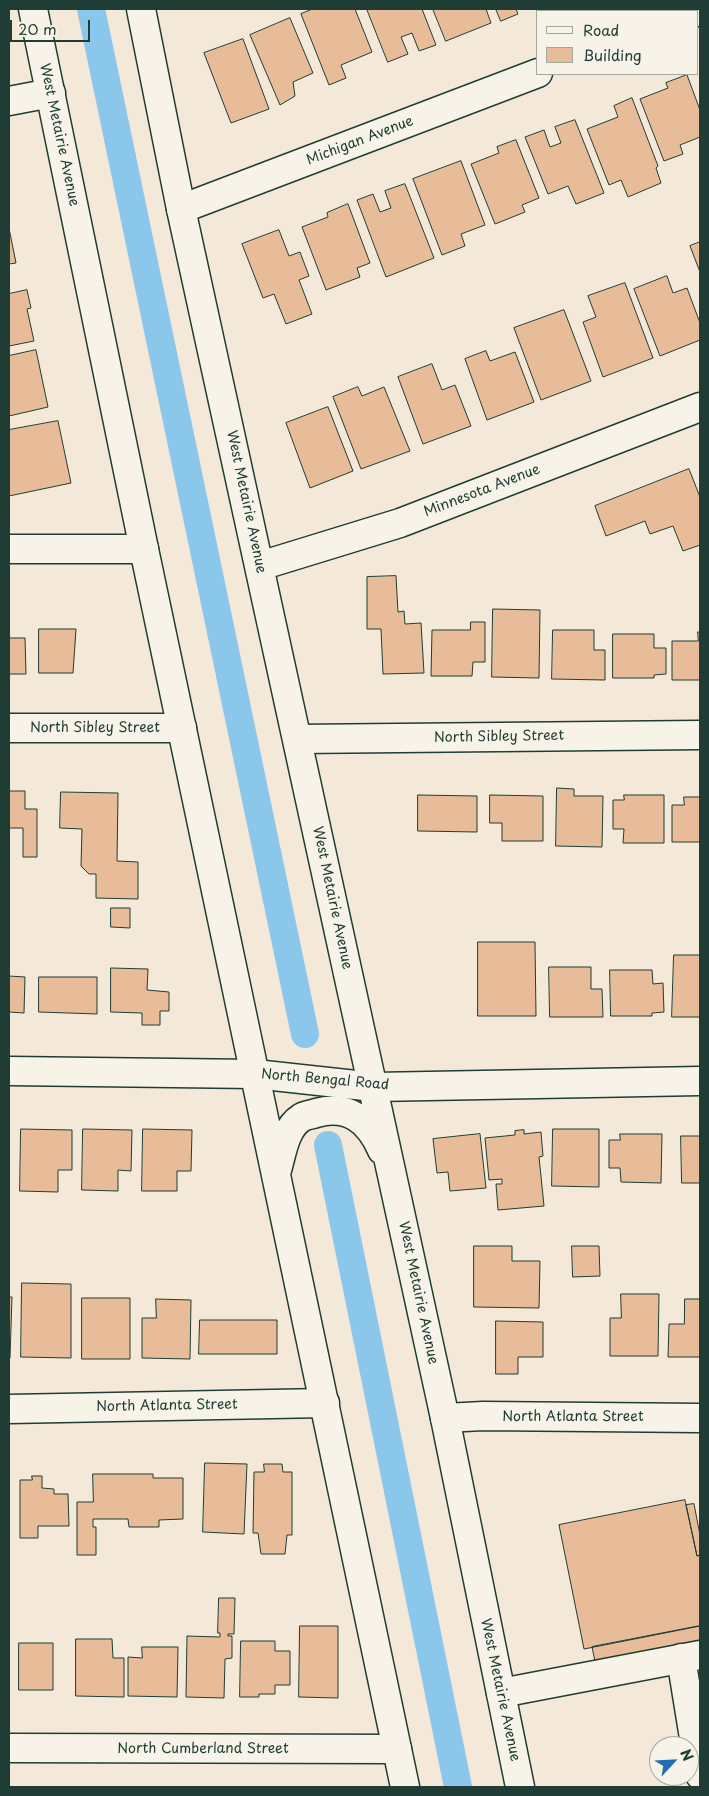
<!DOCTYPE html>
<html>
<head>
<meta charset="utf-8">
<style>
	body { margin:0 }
	#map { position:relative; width:709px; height:1796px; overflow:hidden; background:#f4e8d8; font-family:"Playpen Sans",sans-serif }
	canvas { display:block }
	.frame { position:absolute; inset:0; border:10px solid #1f3d34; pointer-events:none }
	.legend { position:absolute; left:536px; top:10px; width:162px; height:65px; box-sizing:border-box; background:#f7f3e8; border:1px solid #a1aaa0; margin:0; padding:6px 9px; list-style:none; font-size:15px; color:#1f3d34 }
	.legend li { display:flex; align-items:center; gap:10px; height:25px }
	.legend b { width:25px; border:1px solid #a1aaa0 }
	.north { position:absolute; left:649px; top:1736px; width:50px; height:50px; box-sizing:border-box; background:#f7f3e8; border:1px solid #a1aaa0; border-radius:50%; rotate:65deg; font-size:14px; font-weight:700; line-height:20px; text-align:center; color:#1f3d34 }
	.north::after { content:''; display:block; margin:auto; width:18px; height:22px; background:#1f6fb2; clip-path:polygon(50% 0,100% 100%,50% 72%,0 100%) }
	.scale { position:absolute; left:10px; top:20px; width:80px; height:22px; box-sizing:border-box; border:2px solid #1f3d34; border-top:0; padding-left:6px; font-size:15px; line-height:18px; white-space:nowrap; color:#1f3d34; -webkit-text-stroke:4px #f7f3e8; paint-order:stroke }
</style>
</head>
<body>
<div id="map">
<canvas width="709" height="1796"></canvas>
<div class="frame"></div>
<ul class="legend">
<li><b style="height:6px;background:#f7f3e8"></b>Road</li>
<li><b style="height:14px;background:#e8bc98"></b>Building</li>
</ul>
<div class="north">N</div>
<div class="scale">20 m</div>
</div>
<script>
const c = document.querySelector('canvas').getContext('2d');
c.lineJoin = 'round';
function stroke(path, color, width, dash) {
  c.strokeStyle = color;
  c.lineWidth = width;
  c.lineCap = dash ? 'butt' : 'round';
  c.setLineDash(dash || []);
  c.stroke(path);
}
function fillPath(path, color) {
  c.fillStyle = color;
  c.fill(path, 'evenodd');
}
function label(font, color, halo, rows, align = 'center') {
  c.font = font + ' "Playpen Sans",sans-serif';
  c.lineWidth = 5;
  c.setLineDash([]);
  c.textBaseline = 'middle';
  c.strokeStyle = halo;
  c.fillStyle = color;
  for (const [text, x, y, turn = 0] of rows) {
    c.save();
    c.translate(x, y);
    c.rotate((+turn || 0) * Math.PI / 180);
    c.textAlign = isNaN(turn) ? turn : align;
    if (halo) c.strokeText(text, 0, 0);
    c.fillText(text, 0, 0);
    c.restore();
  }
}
stroke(new Path2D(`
	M91,9L305,1034
	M328,1145L458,1787`), '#8bc6eb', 28);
const building = new Path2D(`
	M313,9H355L372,52L341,65L346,78L329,85L301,14Z
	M367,9H422L436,45L419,51L412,33L401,37L408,54L388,62Z
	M433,9H486L491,23L446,41Z
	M496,9H516L518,14L501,21Z
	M290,18L313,73L293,82L295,96L280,105L250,35Z
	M243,39L269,109L231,123L204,53Z
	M687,75L700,110V137L680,145L683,154L664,161L640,99L668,88L666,83Z
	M632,98L658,166L656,168L661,183L628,197L621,180L609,185L587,129L618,117L614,106Z
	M575,120L604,193L576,204L568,186L548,194L525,137L544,130L550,147L561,143L555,127Z
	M516,140L539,198L522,205L525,212L495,224L471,164L499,153L497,147Z
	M461,161L485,225L461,234L465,246L442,255L413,179Z
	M405,184L434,258L386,277L357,200L373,194L380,212L391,208L385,191Z
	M348,204L370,263L357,268L360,277L326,290L302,227L328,217L327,213Z
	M9,228L16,263L9,264Z
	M279,230L289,256L300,252L309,276L299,280L312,314L286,324L274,294L263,298L242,244Z
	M700,242V272L690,246Z
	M667,276L673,293L687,288L700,323V340L660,356L634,289Z
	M625,283L653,358L603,377L583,322L596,317L588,296Z
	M27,290L31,308L27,309L34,341L9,346V294Z
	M564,310L591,381L541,400L514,328Z
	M36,350L48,407L9,416V356Z
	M486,351L490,361L515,352L534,402L487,420L465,359Z
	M432,364L442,390L455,385L471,426L423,444L398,377Z
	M358,387L362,396L384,387L410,451L361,469L333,397Z
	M328,407L353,471L310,488L286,423Z
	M58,421L71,483L9,496V430Z
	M689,469L700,497V545L683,551L673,526L650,534L645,521L606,536L595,506Z
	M396,576L398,612L404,611L405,624L421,623L424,673L383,674L381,629H367V577Z
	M493,609L540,610L539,678L492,677Z
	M471,622H485V662H473L472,676H431L432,630H470Z
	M39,629H76L73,673H39Z
	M553,630H594V650H605V680L552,679Z
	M698,632H700V680H672V641H698Z
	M613,634H654V648H666V674L654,675V678H613Z
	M9,638H25L26,674H9Z
	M557,788L574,789V796H603L602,847L556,846Z
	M9,791H25V809H37V857H23V828H9Z
	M61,792L118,793L117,861L138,862V899L96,898V874H89L81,866L82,829L60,828Z
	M418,795L477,796V832L418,831Z
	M490,795L543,796V841H502V823H490Z
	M624,795H664V843H623L624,829H613V800H624Z
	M684,797H700V842H672V805H684Z
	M111,908H130V928L111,927Z
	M478,942H535L536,1016H478Z
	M674,955H700V1017H672Z
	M549,967H591V989H602L603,1017H550Z
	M111,968L148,969L147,990L169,992V1011H160V1025H142V1013L111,1012Z
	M610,970H652L653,984L663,983L664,1012L652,1013V1016H611Z
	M9,976L25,977L24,1013L9,1012Z
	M39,977H97V1014L39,1012Z
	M21,1129L72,1130V1170H58V1192L20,1191Z
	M83,1129L132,1130L131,1171L118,1170V1191L82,1190Z
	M143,1129L192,1130L191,1171H177V1191H142Z
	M553,1129H599V1187L552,1186Z
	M524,1130V1134L541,1132L543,1156L539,1157L544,1206L498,1210L496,1184H502V1179L489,1180L485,1138L515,1135V1131Z
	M480,1134L486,1188L450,1191L448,1172L437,1173L433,1139Z
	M620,1134H662L661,1183L621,1182L620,1168H609V1140H620Z
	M681,1136H700V1183H682Z
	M474,1246H512V1261H540L539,1308L474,1307Z
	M572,1246H599L600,1276L573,1277Z
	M22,1283L71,1284V1358L21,1357Z
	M621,1294H659L658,1356H610V1318H621Z
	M9,1297H12L10,1358H9Z
	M82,1298H130V1359H82Z
	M156,1299L191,1300L190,1359L142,1358V1318H156Z
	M685,1299H700V1357H668L669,1324H684Z
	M200,1320H277V1354H199Z
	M496,1321L543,1322V1357H518V1374H496Z
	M205,1463L247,1464L244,1534L203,1532Z
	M264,1464H282L283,1472H292V1535H287L285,1554H261L258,1533H253L254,1472H264Z
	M93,1474H153V1478H183V1519L159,1520V1527H129L128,1519H93V1527H96V1555H77V1502H93Z
	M32,1476H42V1488L54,1489V1494H68L69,1526H38V1538H20V1480H32Z
	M685,1500L697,1556L700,1555V1626L584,1649L559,1525Z
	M694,1504L700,1535V1555L697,1556L686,1505Z
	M219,1598H235L234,1634H228V1636H232V1658L225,1659L224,1698L186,1697L187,1636L220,1637V1633H218Z
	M300,1626H338V1698L299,1697Z
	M700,1626V1640L595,1661L592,1647Z
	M76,1639H112L113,1658H124V1697L76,1696Z
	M241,1641H275V1651H290V1685H275V1694H259V1697H240Z
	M19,1643H53V1690H19Z
	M142,1647H178L177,1697L128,1696V1657L142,1658Z`);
fillPath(building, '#e8bc98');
stroke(building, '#1f3d34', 1);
const minor = new Path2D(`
	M698,12L700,11
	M9,101L51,93
	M181,209L538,73
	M9,549H144
	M260,566L400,523L700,407
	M9,728H182
	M298,739L700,735
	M9,1071L255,1074L374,1087L700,1081
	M9,1409L325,1403
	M445,1418L483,1416L700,1418
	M681,1658L700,1775
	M501,1693L700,1655
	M9,1748L397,1749`);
const major = new Path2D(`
	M33,9L144,549L405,1787
	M141,9L181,209L445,1418L520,1787
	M277,1170C282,1153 285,1128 301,1118C305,1115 311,1115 316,1113C348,1104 369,1120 382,1150`);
stroke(minor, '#1f3d34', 31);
stroke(major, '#1f3d34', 31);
stroke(minor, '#f7f3e8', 28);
stroke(major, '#f7f3e8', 28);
label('14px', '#1f3d34', '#f7f3e8', [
	["West Metairie Avenue",59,135,78],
	["Michigan Avenue",360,141,-21],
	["Minnesota Avenue",482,491,-21],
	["West Metairie Avenue",246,502,78],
	["North Sibley Street",95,728],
	["North Sibley Street",499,737,-1],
	["West Metairie Avenue",332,898,78],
	["North Bengal Road",325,1080,5],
	["West Metairie Avenue",418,1293,78],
	["North Atlanta Street",167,1406,-1],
	["North Atlanta Street",573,1417],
	["West Metairie Avenue",500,1690,78],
	["North Cumberland Street",203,1749]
]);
</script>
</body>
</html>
